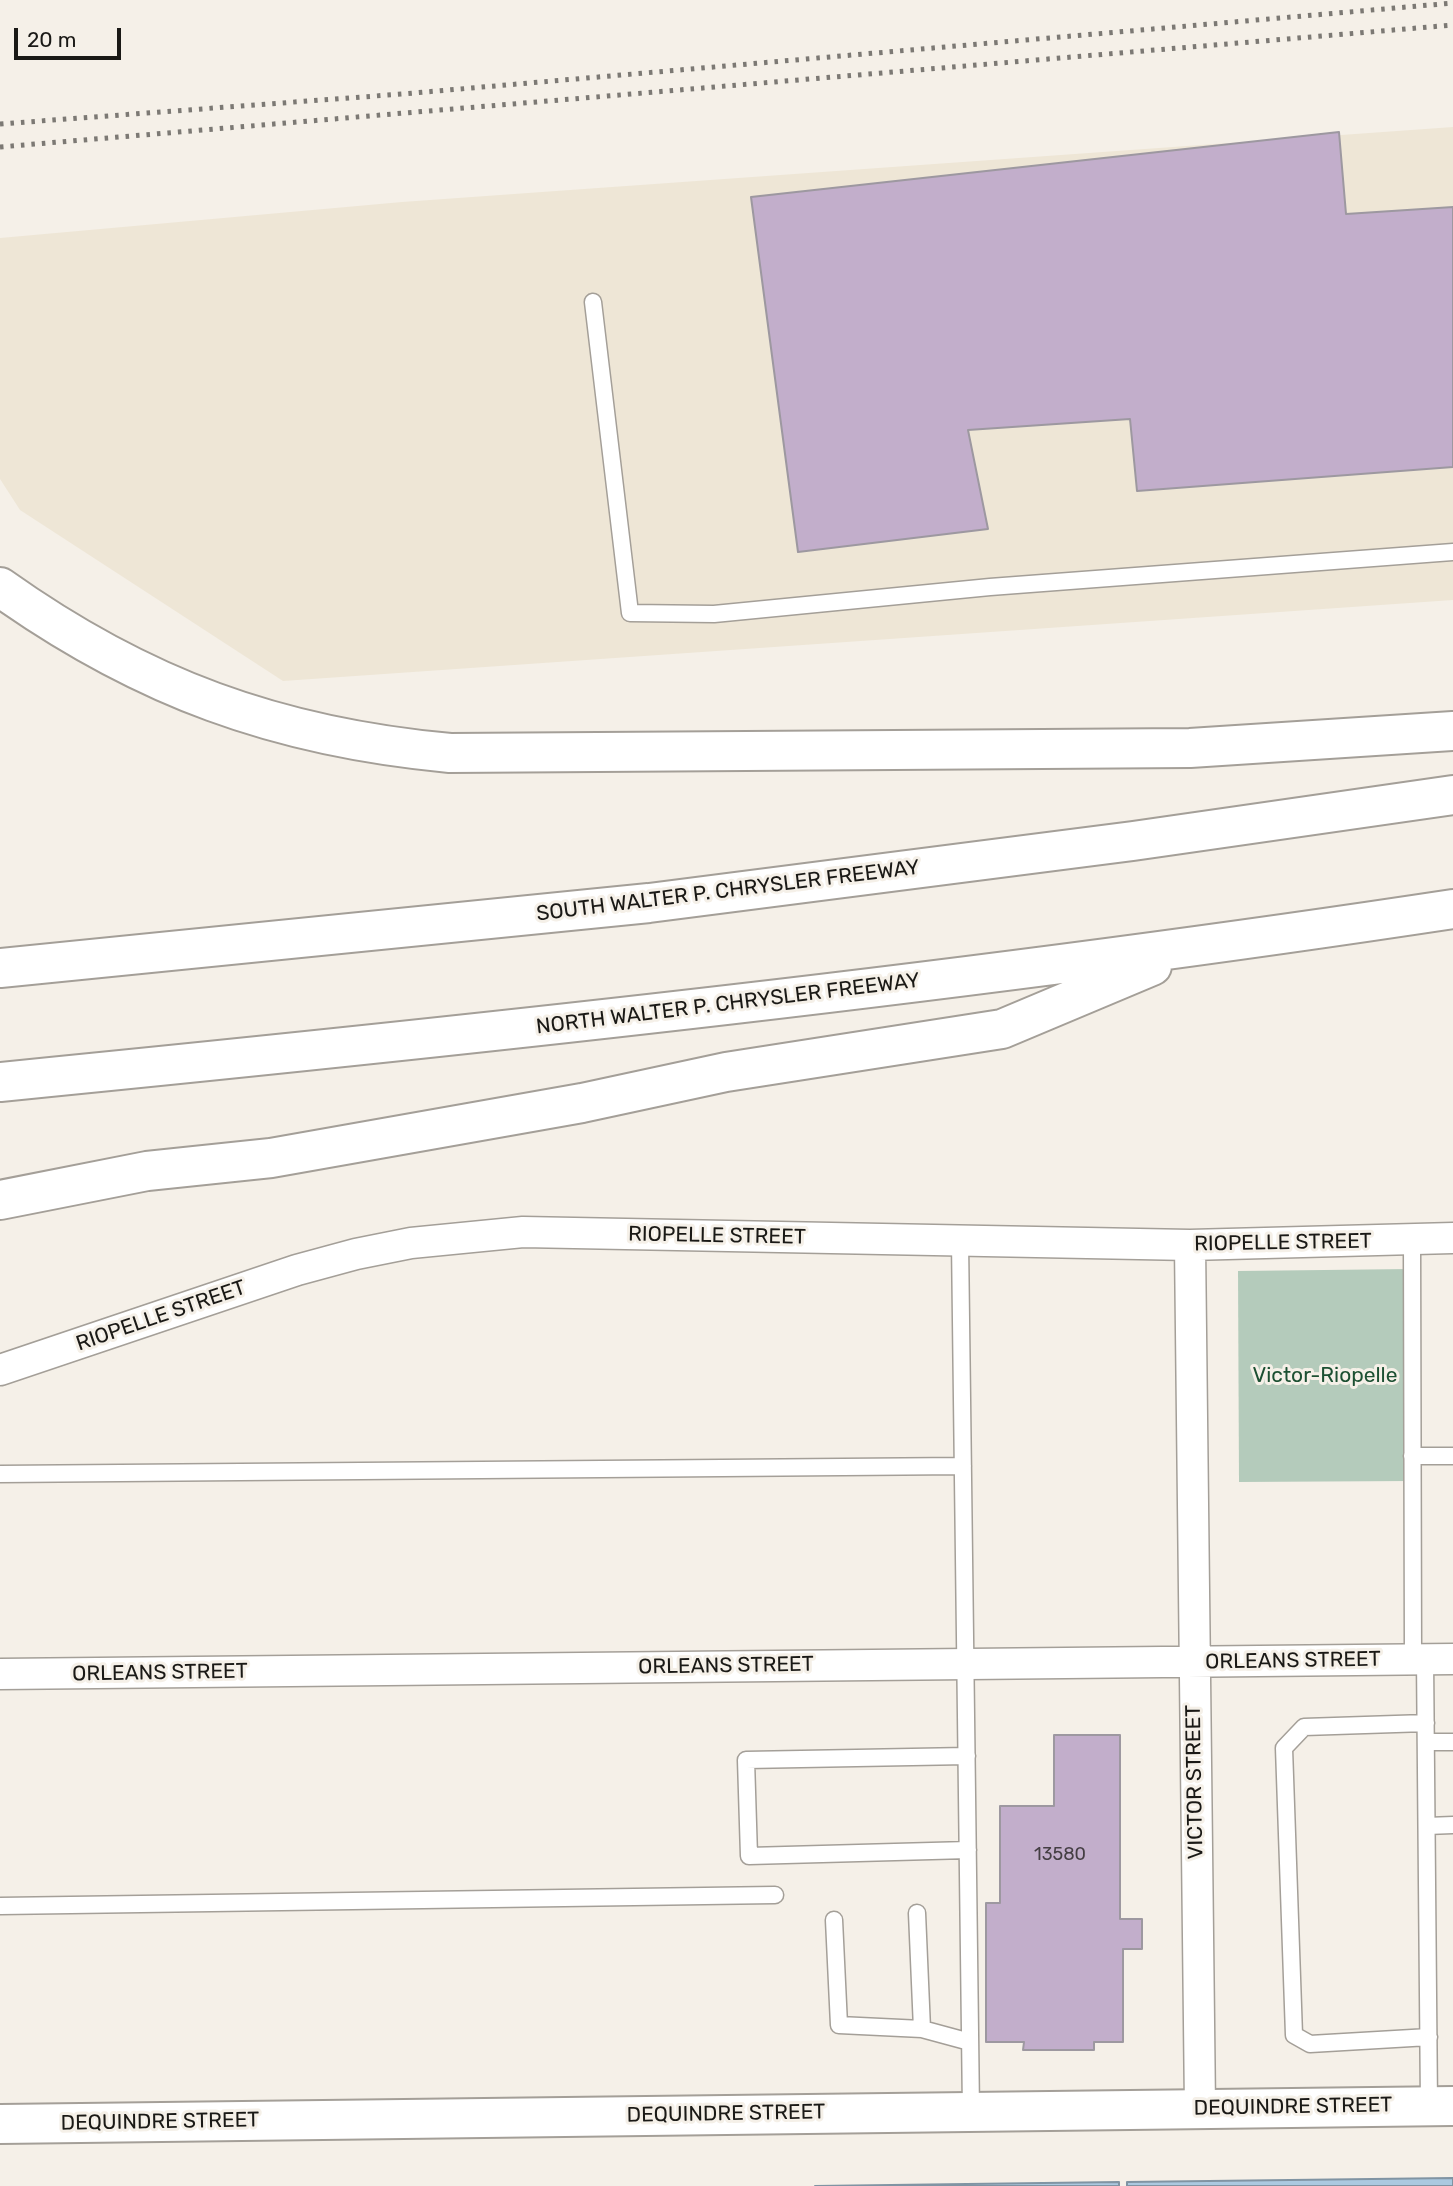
<!DOCTYPE html>
<html>
<head>
<meta charset="utf-8">
<style>
	body { margin:0 }
	#map { position:relative; width:1453px; height:2186px; overflow:hidden; background:#f5f0e8; font-family:Rubik,sans-serif }
	canvas { display:block }
	.scale { position:absolute; left:14px; top:28px; width:107px; height:32px; box-sizing:border-box; border:4px solid #1a1916; border-top:0; padding-left:9px; font-size:21px; line-height:24px; white-space:nowrap; color:#1a1916; -webkit-text-stroke:5px #f5f0e8; paint-order:stroke }
</style>
</head>
<body>
<div id="map">
<canvas width="1453" height="2186"></canvas>
<div class="scale">20 m</div>
</div>
<script>
const c = document.querySelector('canvas').getContext('2d');
c.lineJoin = 'round';
function fillPath(path, color) {
  c.fillStyle = color;
  c.fill(path, 'evenodd');
}
function stroke(path, color, width, dash) {
  c.strokeStyle = color;
  c.lineWidth = width;
  c.lineCap = dash ? 'butt' : 'round';
  c.setLineDash(dash || []);
  c.stroke(path);
}
function label(font, color, halo, rows, align = 'center') {
  c.font = font + ' Rubik,sans-serif';
  c.lineWidth = 6;
  c.setLineDash([]);
  c.textBaseline = 'middle';
  c.strokeStyle = halo;
  c.fillStyle = color;
  for (const [text, x, y, turn = 0] of rows) {
    c.save();
    c.translate(x, y);
    c.rotate((+turn || 0) * Math.PI / 180);
    c.textAlign = isNaN(turn) ? turn : align;
    if (halo) c.strokeText(text, 0, 0);
    c.fillText(text, 0, 0);
    c.restore();
  }
}
fillPath(new Path2D(`
	M1453,127V600L283,681L20,510L0,479V238L402,202Z`), '#eee6d6');
fillPath(new Path2D(`
	M1410,1269L1411,1481L1239,1482L1238,1271Z`), '#b4cbbb');
const water = new Path2D(`
	M1453,2178V2186H1127V2182Z
	M1119,2182V2186H815Z`);
fillPath(water, '#abc9e0');
stroke(water, '#8094a3', 2);
const building = new Path2D(`
	M1339,132L1346,214L1453,207V467L1137,491L1130,419L968,430L988,529L798,552L751,197Z
	M1054,1735H1120V1919H1142V1949H1123V2042H1094V2050H1023L1024,2042H986V1903H1000V1806H1054Z`);
fillPath(building, '#c2aecb');
stroke(building, '#9d98a0', 2);
const lane = new Path2D(`
	M593,302L630,613L714,614L990,587L1453,552
	M1412,1239L1413,1659
	M960,1241L971,2111
	M1412,1456H1453
	M0,1474L963,1466
	M1425,1659L1429,2106
	M1426,1723L1304,1727L1284,1748L1294,2035L1310,2044L1429,2037
	M1426,1742H1453
	M967,1756L746,1760L749,1856L968,1850
	M1427,1826L1453,1825
	M0,1906L775,1895
	M917,1913L922,2029
	M834,1920L839,2025L922,2029L970,2042`);
const street = new Path2D(`
	M1190,1245L1200,2108
	M0,1370L297,1270L356,1254L411,1243L523,1232L1190,1245L1453,1238
	M0,1674L1453,1659`);
const secondary = new Path2D(`
	M0,2124L1453,2106`);
const highway = new Path2D(`
	M0,587C142,688 277,737 450,753L1190,748L1453,731
	M0,968L649,903L1133,841L1453,795
	M0,1082C485,1034 971,982 1453,909
	M0,1200L147,1171L271,1158L582,1103L726,1072L1002,1029L1152,966`);
stroke(lane, '#a49f98', 19);
stroke(street, '#a49f98', 33);
stroke(secondary, '#a49f98', 42);
stroke(highway, '#a49f98', 42);
stroke(lane, '#fff', 16);
stroke(street, '#fff', 30);
stroke(secondary, '#fff', 38);
stroke(highway, '#fff', 38);
stroke(new Path2D(`
	M0,124L402,94L1453,3
	M0,147L1453,25`), '#7c7974', 5, [3.5, 7]);
label('18px', '#443e43', null, [
	["13580",1060,1855]
]);
label('21px', '#1a1916', '#f5f0e8', [
	["SOUTH WALTER P. CHRYSLER FREEWAY",728,891,-7],
	["NORTH WALTER P. CHRYSLER FREEWAY",728,1004,-7],
	["RIOPELLE STREET",717,1236,1],
	["RIOPELLE STREET",1283,1243,-1],
	["RIOPELLE STREET",161,1316,-19],
	["ORLEANS STREET",1293,1661,-1],
	["ORLEANS STREET",726,1666,-1],
	["ORLEANS STREET",160,1673,-1],
	["VICTOR STREET",1195,1782,-91],
	["DEQUINDRE STREET",1293,2107,-1],
	["DEQUINDRE STREET",726,2114,-1],
	["DEQUINDRE STREET",160,2122,-1]
]);
label('21px', '#1c5032', '#f5f0e8', [
	["Victor-Riopelle",1325,1376]
]);
</script>
</body>
</html>
